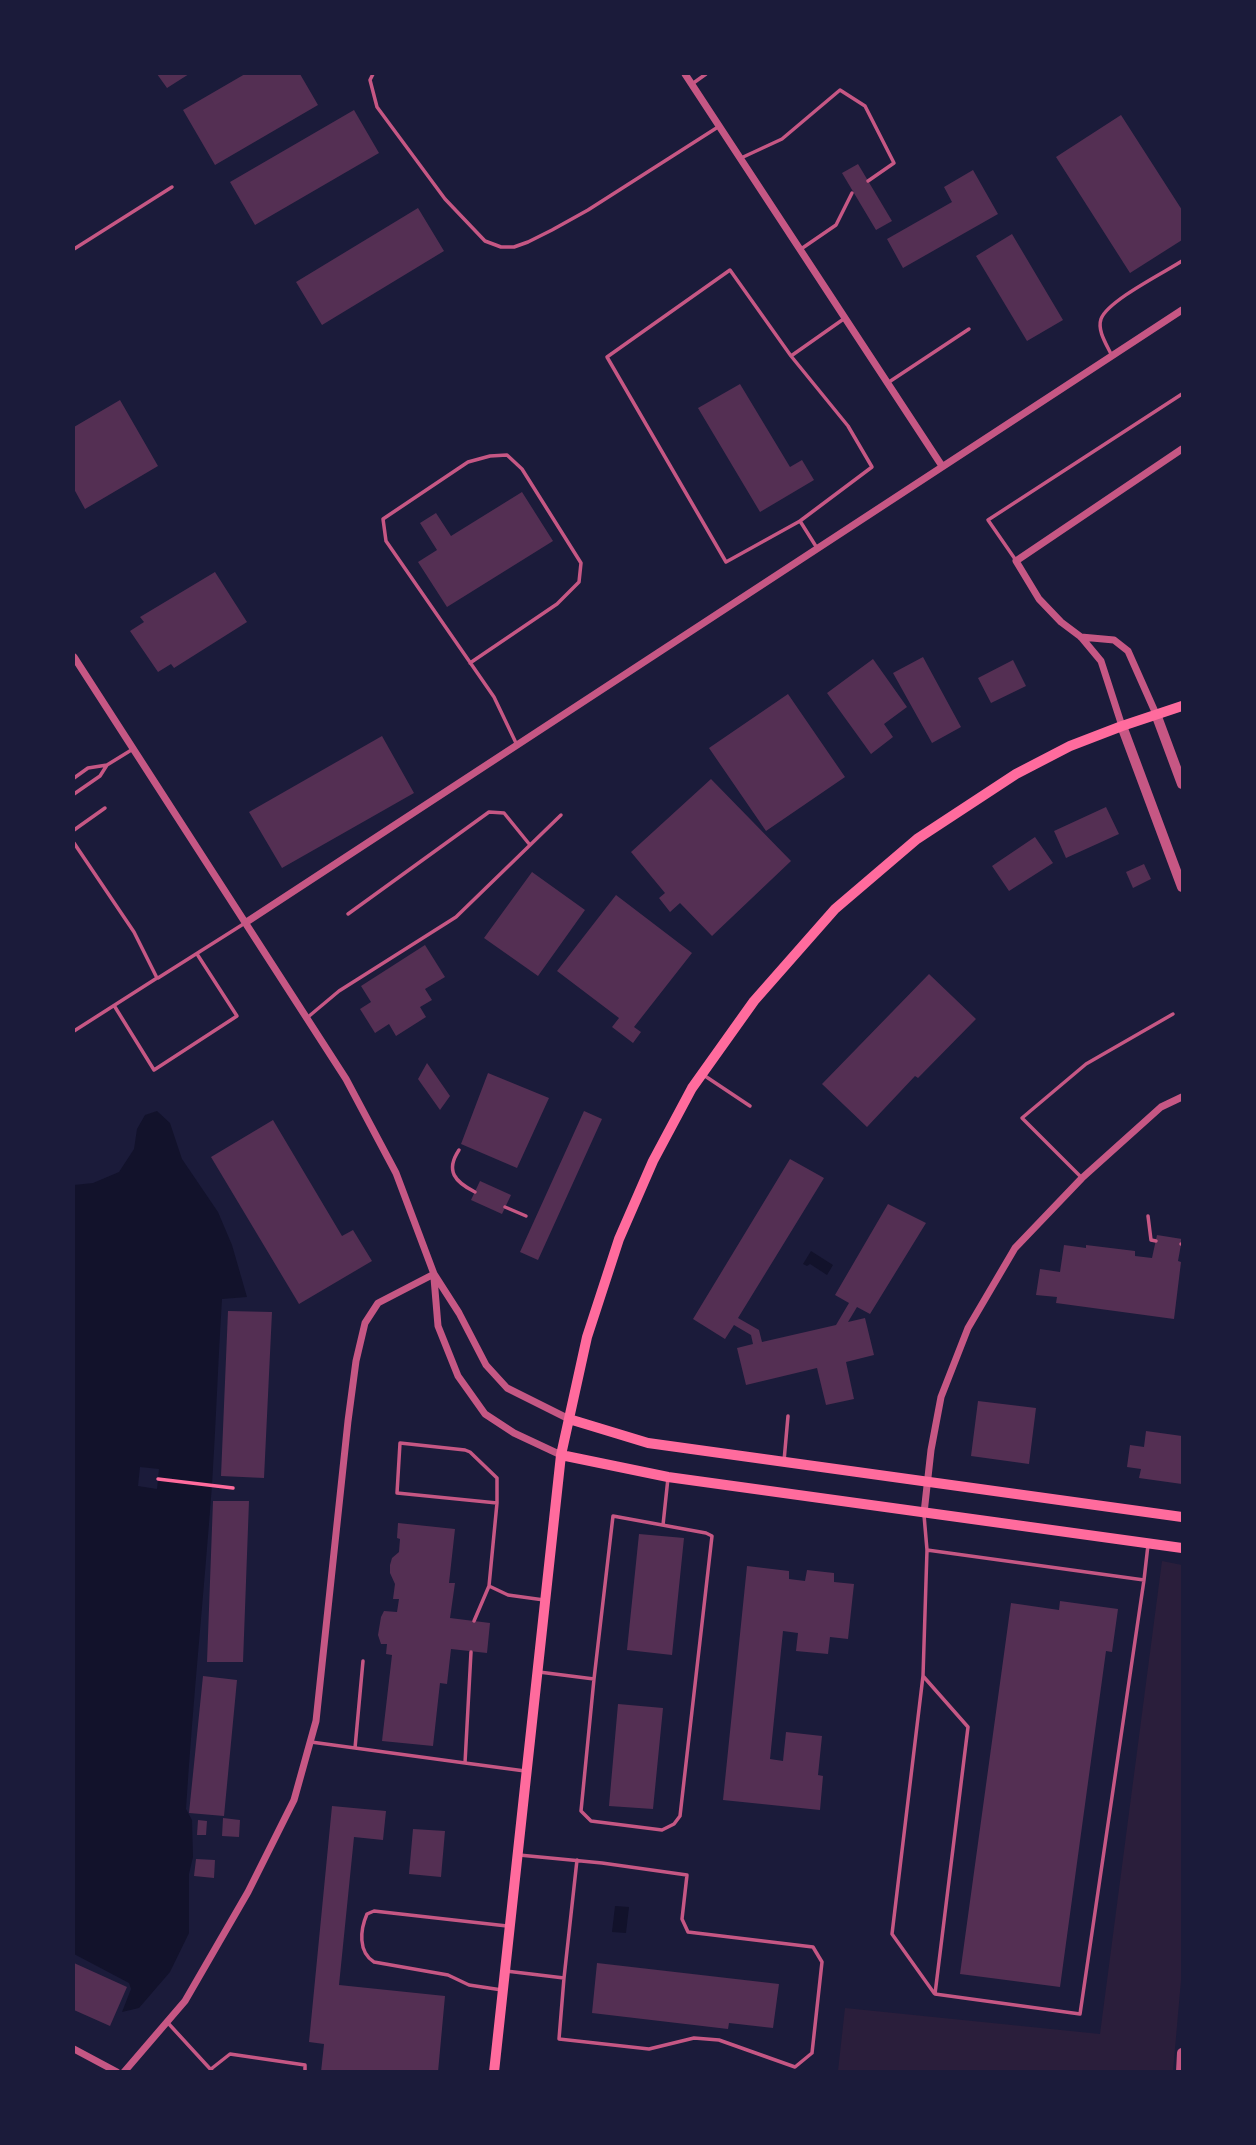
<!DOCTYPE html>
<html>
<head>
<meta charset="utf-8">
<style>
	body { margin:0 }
	#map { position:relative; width:1256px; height:2145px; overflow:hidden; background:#1b1b3a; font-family:"Source Sans 3",sans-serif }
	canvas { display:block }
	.frame { position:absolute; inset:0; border:75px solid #1b1b3a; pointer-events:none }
</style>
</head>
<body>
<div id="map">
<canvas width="1256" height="2145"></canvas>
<div class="frame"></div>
</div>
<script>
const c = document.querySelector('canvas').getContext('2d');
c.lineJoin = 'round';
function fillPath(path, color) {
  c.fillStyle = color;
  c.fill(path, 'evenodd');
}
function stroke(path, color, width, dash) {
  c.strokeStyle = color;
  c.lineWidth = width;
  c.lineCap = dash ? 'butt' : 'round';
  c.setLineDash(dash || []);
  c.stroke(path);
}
fillPath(new Path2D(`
	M1162,1561L1182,1565V1969L1173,2071H838L845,2008L1100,2034Z`), '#2a1e3b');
fillPath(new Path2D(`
	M157,1111L170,1123L182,1159L218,1212L232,1245L247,1297L222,1299C218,1361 216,1423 212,1485C204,1593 193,1700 186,1809L192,1820L193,1857L189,1874V1933L170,1972L139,2008L122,2012L131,1989L129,1983L74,1954V1185L93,1183L119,1172L134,1149L137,1129L145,1115Z
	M811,1251L833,1265L827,1275L810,1264L807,1266L803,1264Z
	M615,1906L629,1907L626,1933L612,1932Z`), '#12122b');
fillPath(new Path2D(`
	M140,1467L159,1469L157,1489L138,1486Z`), '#1b1b3a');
fillPath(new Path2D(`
	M157,74H189L167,88Z
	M245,74H300L318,105L215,165L183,110Z
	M354,110L379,153L255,225L230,182Z
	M1121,115L1182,210V240L1130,273L1056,157Z
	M858,164L892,221L876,230L842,173Z
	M973,170L998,214L903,268L887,239L952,202L944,187Z
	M418,208L444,251L322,325L296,282Z
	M1012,234L1063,320L1027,341L976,256Z
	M740,384L790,467L802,460L814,480L760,512L698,408Z
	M120,400L158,466L85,509L74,489V427Z
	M522,492L553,541L447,607L418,562L437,550L420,523L436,513L451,536Z
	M215,572L247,622L174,668L171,664L158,672L130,631L144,622L140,617Z
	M923,657L961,727L932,743L893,673Z
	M873,659L907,707L884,724L893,737L871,754L827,693Z
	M1013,660L1026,686L991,703L978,678Z
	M788,694L845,777L766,831L709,748Z
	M382,736L414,793L282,868L249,812Z
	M711,779L791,861L712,936L680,903L670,912L659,898L665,893L631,852Z
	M1106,807L1119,834L1066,858L1054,831Z
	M1035,837L1053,863L1009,891L992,866Z
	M1144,864L1151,879L1133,888L1126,872Z
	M532,872L585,910L538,976L484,938Z
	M616,895L692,953L634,1027L641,1032L633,1043L612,1027L619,1018L557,971Z
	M425,945L445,977L425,989L432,1000L420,1007L426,1017L396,1036L389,1024L375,1033L360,1009L371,1002L361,986Z
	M929,974L976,1019L918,1078L915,1076L867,1127L822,1084Z
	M427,1063L450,1096L440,1110L418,1079Z
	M488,1073L549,1098L517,1168L461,1144Z
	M584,1111L602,1119L538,1260L520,1252Z
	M273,1120L342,1236L353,1230L372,1261L299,1304L211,1157Z
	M790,1159L824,1178L738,1318L759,1330L762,1342L836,1325L849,1303L835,1295L888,1204L926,1223L870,1314L857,1307L848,1322L865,1318L874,1355L846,1362L854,1399L826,1405L817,1368L746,1385L737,1348L753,1344L751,1335L734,1325L725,1339L693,1319Z
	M480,1181L511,1195L502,1214L471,1200Z
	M1157,1235L1182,1239L1178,1261L1181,1262L1174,1319L1056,1303L1057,1297L1036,1295L1040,1269L1060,1272L1064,1245L1086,1248V1245L1135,1251V1256L1152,1258Z
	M228,1311L272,1312L264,1478L221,1476Z
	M978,1401L1036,1408L1029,1464L971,1456Z
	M1146,1431L1182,1436V1484L1139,1478L1141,1469L1127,1467L1130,1445L1144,1447Z
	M213,1501H249L243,1662H207Z
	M398,1523L455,1529L449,1583H455L450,1618L490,1623L487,1653L451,1649L447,1684L440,1683L433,1746L382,1741L392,1655L386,1654L387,1644H381L378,1635L381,1617L384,1611L397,1612L399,1599H393L395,1584L390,1573V1565L392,1558L399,1552L400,1539L397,1538Z
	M639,1534L684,1538L672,1655L627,1650Z
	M747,1566L789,1571V1579L805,1581L807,1570L834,1573V1582L854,1584L848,1639L830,1637L828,1654L796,1651L798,1633L783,1631L770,1759L783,1761L786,1732L822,1736L818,1775L823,1776L820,1810L723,1800Z
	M1060,1601L1118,1609L1112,1652L1106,1651L1060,1987L960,1974L1011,1603L1059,1610Z
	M203,1676L237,1680L224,1816L189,1813Z
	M618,1704L663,1708L653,1809L609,1806Z
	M332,1806L386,1811L383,1840L354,1837L339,1985L445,1996L438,2072H321L324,2044L309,2042Z
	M223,1818L240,1820L239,1837L222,1836Z
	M198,1820L207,1821L206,1835H197Z
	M413,1829L445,1831L441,1877L409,1874Z
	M196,1859L215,1860L214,1878L194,1876Z
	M74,1963L127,1987L110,2026L74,2010Z
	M597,1963L779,1984L773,2028L729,2023L728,2029L592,2013Z`), '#542f53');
stroke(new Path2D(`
	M158,1479L233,1488`), '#ff6b9d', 3.5);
stroke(new Path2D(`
	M373,74L370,80L377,107L445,199L485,241L501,247H514L528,242L552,230L588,210L718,127
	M692,84L706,74
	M741,158L782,139L840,90L865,106L894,163L868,181
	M74,249L172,187
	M801,249L836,225L852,193
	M791,356L848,426L872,467L800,521
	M1112,356C1107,345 1097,331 1101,319C1107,301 1165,272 1182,261
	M889,382L969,329
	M817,548L800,521L726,562L607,357L730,270L791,356L845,318
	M1015,559L988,520L1182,394
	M470,663L557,604L579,582L581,563L522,469L507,455L490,456L468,462L383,519L386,541L494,697L516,743
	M74,778L88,768L107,765L133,749
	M74,794L100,776L107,765
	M74,830L105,808
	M74,843L134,932L157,978L74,1031
	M348,914L489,812L504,813L530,845
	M158,978L245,923
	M115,1007L154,1070L237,1016L197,954
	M308,1017L339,991L456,917L561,815
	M705,1076L750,1106
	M459,1150C445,1171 455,1182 475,1192
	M1081,1177L1022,1118L1086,1064L1173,1014
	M505,1207L526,1216
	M1148,1216L1151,1240L1156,1241
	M1181,1244H1182
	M784,1461L788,1416
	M497,1503L397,1493L400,1443L465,1450L470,1452L497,1478V1503L489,1586L508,1595L544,1600
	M924,1515L927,1550L1144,1580L1148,1545
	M663,1525L668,1478
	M927,1550L923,1676L892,1934L934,1993
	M474,1621L489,1586
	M471,1652L465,1763L525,1771
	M539,1672L594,1679L613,1516L706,1533L712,1536L680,1816L674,1824L662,1830L591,1821L581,1811L594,1679
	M923,1676L968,1727L935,1994L1080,2014L1144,1580
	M311,1742L465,1763
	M355,1748L363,1661
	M506,1971L564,1978L559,2039L649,2049L694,2038L719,2040L795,2067L812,2053L822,1962L813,1947L688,1932L682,1919L687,1875L602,1863L519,1855
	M564,1978L577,1860
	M502,1990L469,1985L448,1975L374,1962C358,1952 360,1930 367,1914L374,1911L507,1926
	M168,2023L213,2072
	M211,2069L230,2054L305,2065V2072`), '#c65784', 3.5);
stroke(new Path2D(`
	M685,74L942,466
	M1081,637L1114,640L1128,651L1156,714
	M74,657L346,1079L396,1173L434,1274L459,1313L486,1365L507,1388L569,1419
	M1122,726L1101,661L1081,637L1061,622L1039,599L1016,561L1182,449
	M245,923L1182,310
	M434,1278L438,1326L458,1376L485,1414L514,1433L561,1455
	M924,1513L931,1450L941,1397L968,1328L1015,1248L1082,1178L1161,1107L1182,1097
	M74,2049L117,2072
	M124,2072L185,2001L248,1892L294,1800L316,1721L348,1421L356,1361L365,1323L378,1303L434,1274`), '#c65784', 7);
stroke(new Path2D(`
	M1156,714L1182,784
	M1122,726L1182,887
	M1181,2072L1182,2053`), '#c65784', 10);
stroke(new Path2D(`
	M569,1419L648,1443L1182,1517
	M561,1455L668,1477L1182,1548
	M494,2072L561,1455L587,1337L619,1239L653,1161L692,1088L754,1001L835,909L917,839L1016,774L1070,746L1122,726L1182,706`), '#ff6b9d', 10);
</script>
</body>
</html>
